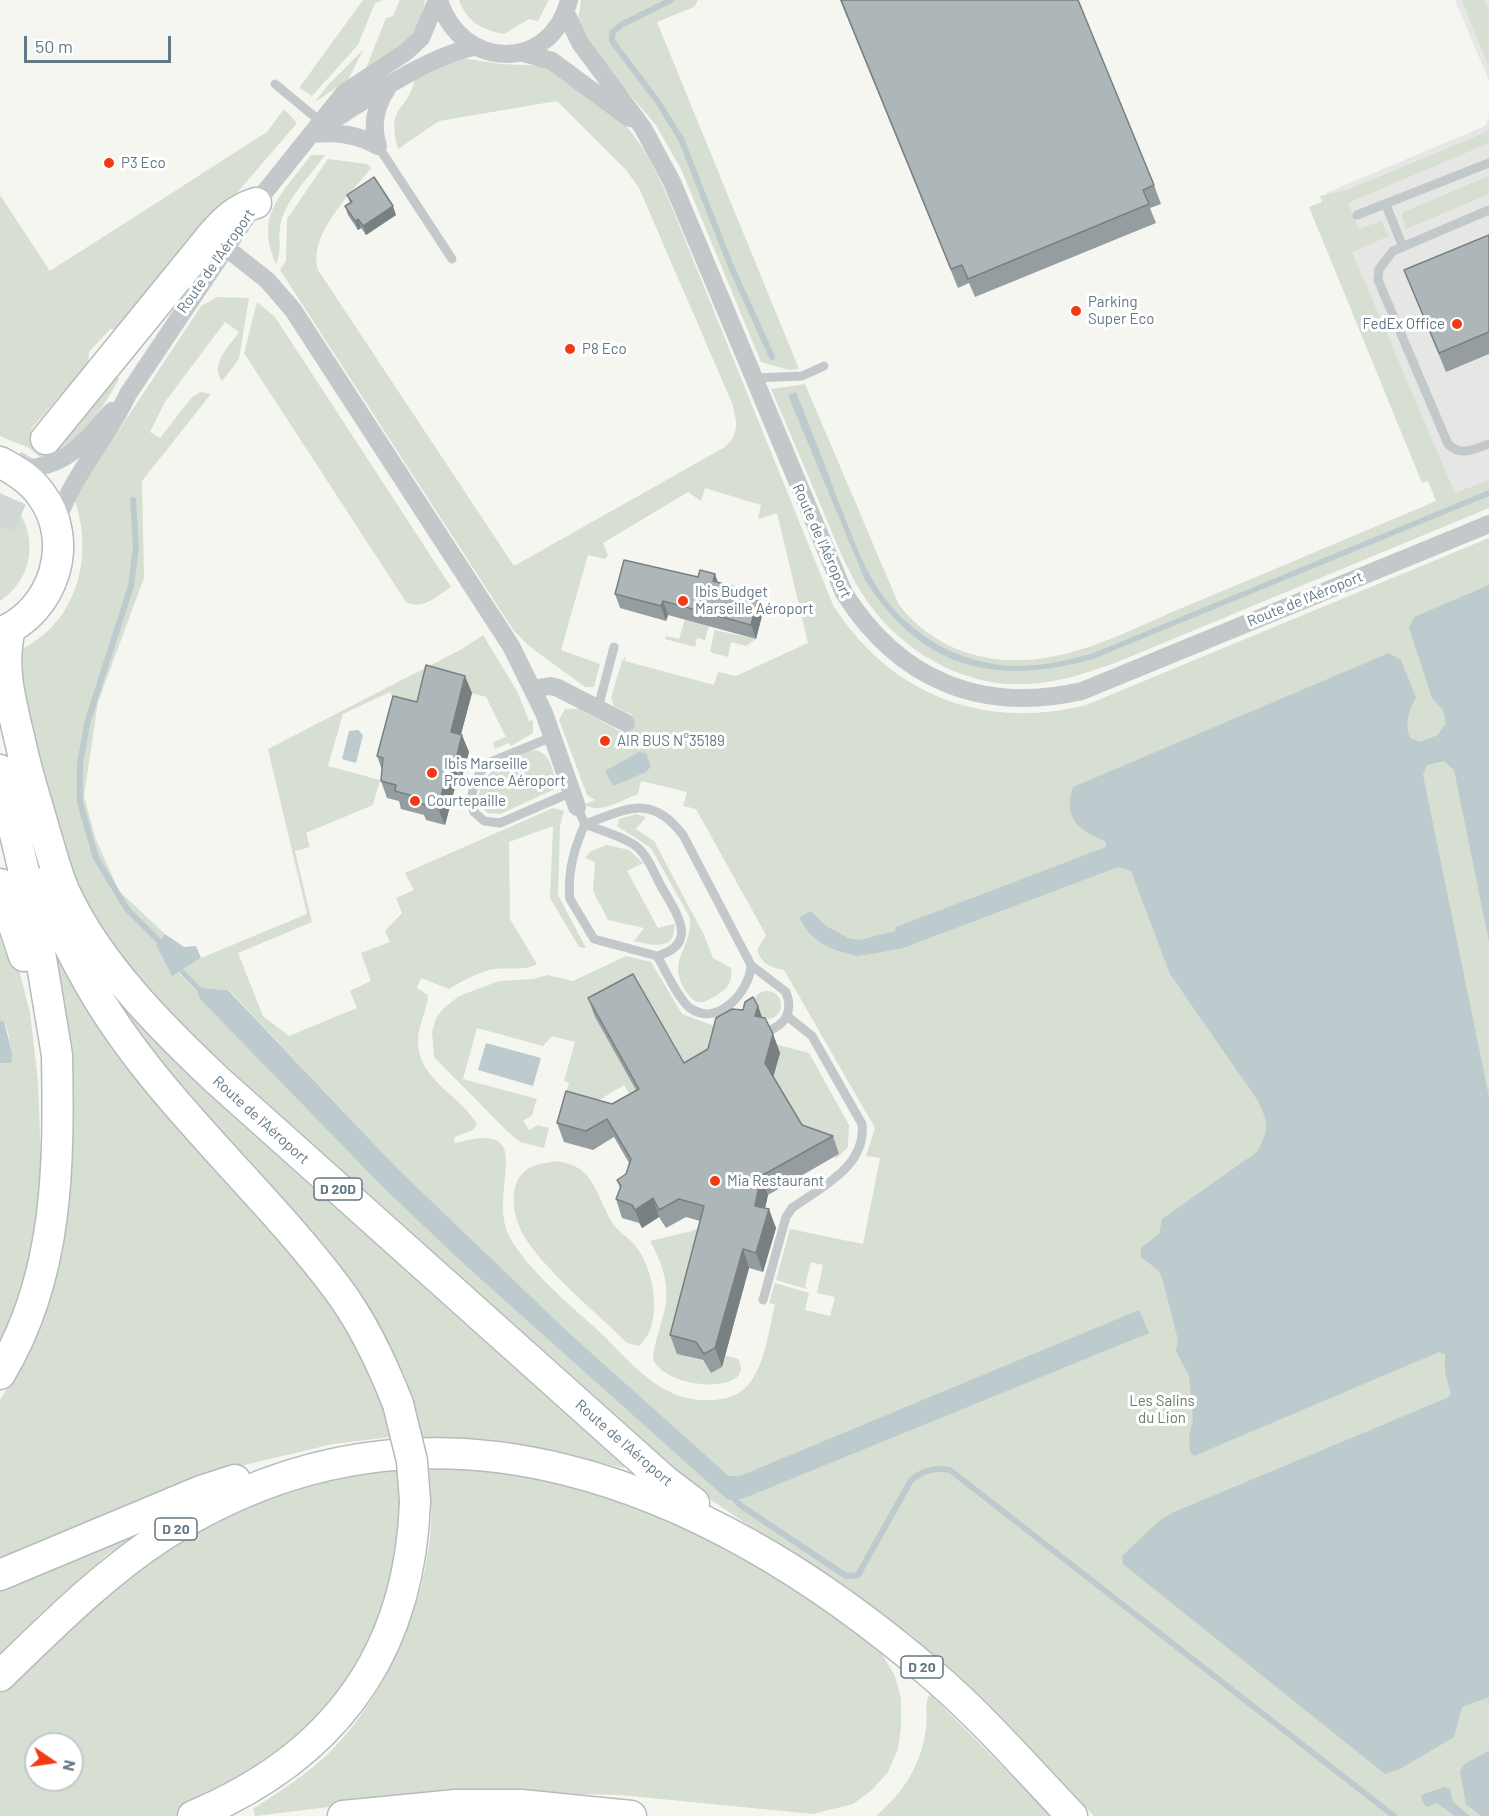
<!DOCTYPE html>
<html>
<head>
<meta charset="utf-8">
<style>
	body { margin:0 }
	#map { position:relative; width:1489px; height:1816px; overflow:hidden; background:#f6f6f1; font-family:Barlow,sans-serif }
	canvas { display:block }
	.north { position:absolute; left:24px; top:1732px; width:60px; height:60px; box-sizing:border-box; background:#fff; border:2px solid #c0c9ce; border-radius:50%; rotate:103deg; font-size:16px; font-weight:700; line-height:24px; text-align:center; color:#627885 }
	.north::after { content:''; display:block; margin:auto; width:21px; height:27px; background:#f23a16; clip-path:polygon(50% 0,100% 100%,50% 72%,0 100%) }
	.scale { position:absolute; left:24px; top:36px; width:147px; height:27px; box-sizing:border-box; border:3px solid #627885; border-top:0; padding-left:8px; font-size:18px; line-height:21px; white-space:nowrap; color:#627885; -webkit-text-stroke:4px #fff; paint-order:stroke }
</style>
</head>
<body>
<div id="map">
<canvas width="1489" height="1816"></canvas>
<div class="north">N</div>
<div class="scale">50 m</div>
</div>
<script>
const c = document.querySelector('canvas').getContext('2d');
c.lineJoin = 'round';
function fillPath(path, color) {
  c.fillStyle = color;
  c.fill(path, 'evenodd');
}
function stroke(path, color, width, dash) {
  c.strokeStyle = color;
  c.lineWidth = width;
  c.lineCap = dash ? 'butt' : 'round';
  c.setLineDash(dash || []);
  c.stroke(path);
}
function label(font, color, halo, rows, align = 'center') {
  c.font = font + ' Barlow,sans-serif';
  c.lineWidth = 6;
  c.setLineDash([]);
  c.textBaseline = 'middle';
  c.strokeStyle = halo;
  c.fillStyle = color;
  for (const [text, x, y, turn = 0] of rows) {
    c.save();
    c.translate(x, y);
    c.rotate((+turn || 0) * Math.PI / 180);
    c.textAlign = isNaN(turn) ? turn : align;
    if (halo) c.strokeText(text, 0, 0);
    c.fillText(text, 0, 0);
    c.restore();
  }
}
fillPath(new Path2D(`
	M1455,0H1489V81Z
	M1489,117V480L1455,494L1326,193L1485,126Z`), '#e6e7e5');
fillPath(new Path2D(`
	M363,0H383L375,3L358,45L312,96L299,88Z
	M400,0H425C420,40 395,50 365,71L386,18L393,16Z
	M459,0H549L538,21L529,19L504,34C482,30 467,22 459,0Z
	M581,0H698L694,7L657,22L799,369L789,370L761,362L681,169L656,125L593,52L578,23Z
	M1462,0H1484L1489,12V68Z
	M363,50L348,80L315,102L327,86Z
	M461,58L500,64L546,66L626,126C649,152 662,183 675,215L833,605C890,695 984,731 1086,705L1489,538V1816H1094L975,1692L911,1635L680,1479L188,1034L135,974L98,927L60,853L18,668V651C77,624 95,557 74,498L201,306L218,297L249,298L239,359L222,381C210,363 228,348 239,332L225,322L165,402L150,432L160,438L192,397L201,392L211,394L142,481L144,578L98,702L84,796L96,840L119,891L165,934L156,945L172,975L178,972L467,1267L728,1499L737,1501L746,1497L740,1476H729L567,1331L397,1168L229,990L202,988L183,969L201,958L307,914L268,749L462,649L483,635L517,691L529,721L533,720V733L511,746L509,743L495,749L493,742L506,737L486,697L433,683L424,716L400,713L390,692L343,714L328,766L380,780L373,805L306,833L310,847L295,851L312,922L238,953L263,1016L289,1036L357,1008L350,991L371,981L361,953L390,942L385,931L402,913L396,898L414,890L405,873L553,808L564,811L560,826L558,895L586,948L579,947L550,898L553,826L509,842L510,919L537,964C523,972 505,966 489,970C475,974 462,981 449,989L421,978L417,988L428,995C427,1011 418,1025 418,1041C417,1079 460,1095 477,1124L473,1130L455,1137L454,1143C469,1141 490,1132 502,1145C514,1160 493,1208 510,1238C533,1276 572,1306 604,1336C624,1356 645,1380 670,1392C690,1402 726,1405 744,1389C765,1370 768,1331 775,1305L769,1303L775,1283L809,1293L805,1310L830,1316L835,1297L817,1293L823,1265L811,1262L805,1286L807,1289L776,1280L790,1229L863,1244L880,1158L866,1156L875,1128L784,970C769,967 762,964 757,950L766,935L696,809L683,806L687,792L641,781L638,794C624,799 597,816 585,804L595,800L587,795L559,720L565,709H579L623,733L632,715L614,706L611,698L622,661L626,656L625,661L714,685L718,672L736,676L808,643L777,513L758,519L761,505L705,488L701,501L688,492L603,543L608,555L605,559L588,555L561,650L600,664L594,687H585L529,646L514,631L280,270L286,261L287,219L328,159L367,164L371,168C351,194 308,234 318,270L514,566L725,447C740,434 737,421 732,403L639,188L626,170L557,101L439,121L398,149C386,102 408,114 415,78Z
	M284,109L297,123L120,329H110L89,352L88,363L31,429L54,446L113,371L119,379C101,412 79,446 41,458L29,448L0,436V195L50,271L267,132Z
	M1489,129V143L1348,203L1359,229L1381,221L1389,236L1352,252L1455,493L1489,480V508L1115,663C1086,673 1058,683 1026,684C965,688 901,651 867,601C848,574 836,542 823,511C806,471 789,430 771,389L805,384L899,605C929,643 973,662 1022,660C1079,659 1138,626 1189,605C1272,570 1354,536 1436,501L1428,481L1422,483L1309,207L1322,202L1320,196L1347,190L1484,133Z
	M311,155H325C311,175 287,198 281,222C277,236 283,250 276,264C254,213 283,194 311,155Z
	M1489,176V194L1406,229L1401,213Z
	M257,302L275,317L451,587C436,596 423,611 406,602L244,353Z
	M0,493C39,519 40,575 0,601Z
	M685,619L709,626L705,640L697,638L695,647L665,639L666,636L679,639Z
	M715,628V630L756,639L746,646L731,642L728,657L710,652Z
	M534,750C550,751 558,777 553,790L500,814L487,813L478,800C481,772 507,755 534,750Z
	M636,814L646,817L636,829L654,841L704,935L713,958L731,968C734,988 720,994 704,1002C696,1003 693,1001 688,994C664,960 692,952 690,918L651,848L617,826L619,819Z
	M607,845L629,850L643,863L627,871L658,928L674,924C677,952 651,945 634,941L644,928L608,920L593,891L595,862L585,858L591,851Z
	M40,896L279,1239C334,1303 370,1353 391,1437L333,1444L232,1468L0,1564V1400L21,1366L42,1321L55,1273Z
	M0,938L5,952L17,962L30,1013L38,1081L41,1165L33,1242L20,1302L0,1344V1063H11C12,1051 9,1031 4,1021L0,1020Z
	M626,956L651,962L682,1014L731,1032L685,1085L595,1017L640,1096L633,1100L624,1085L571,1117L560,1113L569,1083L564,1081L575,1042L552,1036L543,1046L477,1028L463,1079L537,1099L532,1115L523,1121L529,1130L538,1125L549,1128L544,1148L520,1142L506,1130L434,1057L432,1032L436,1018L443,1009L459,996L499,981L533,979L547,975L573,981Z
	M109,980L626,1464L624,1468L532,1448L476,1442L424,1441L404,1374L359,1296L332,1258L162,1067L106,987Z
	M753 1005a14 14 0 1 1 28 0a14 14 0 1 1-28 0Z
	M775,1044L809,1053L849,1125L848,1147L836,1159L835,1157L839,1154L808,1144L772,1082L780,1053Z
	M557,1161C595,1166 595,1194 612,1222C617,1231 627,1236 634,1244C654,1267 665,1324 639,1346L627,1343C595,1311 553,1278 527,1241C515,1223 506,1191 523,1173C531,1164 546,1163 557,1161Z
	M712,1222L677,1353L703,1361L711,1373L715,1353L738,1359C758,1393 671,1392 654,1361C650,1353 665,1315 666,1302C668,1279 661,1261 650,1241L692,1231Z
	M429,1466L525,1474L643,1507L711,1539L780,1580L858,1633L882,1654L895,1676L901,1698V1727L898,1749L888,1772L872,1790L853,1804L813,1814L620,1795L494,1792L362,1803L255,1816L253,1809C279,1792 307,1774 330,1752C387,1694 425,1607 431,1526C432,1506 430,1486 429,1466Z
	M397,1469C400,1498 402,1528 398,1556C386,1625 337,1712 282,1755C254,1777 218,1794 187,1812L176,1816H0V1693C123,1571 219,1493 397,1469ZM36,1744H72V1780H36Z
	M137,1534L105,1556L0,1655V1584Z
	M929,1695L932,1696L1052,1816H876C904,1792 921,1765 926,1728C928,1717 924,1705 929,1695Z`), '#d7ded2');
fillPath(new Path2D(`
	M796,392C810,427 824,462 837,498C848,524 857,552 871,577C904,637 970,673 1038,665C1056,663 1074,658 1091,654L1489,490V496L1093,659C994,686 923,670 865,580L788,395Z
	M1489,585V942L1454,770L1444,761L1427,765L1423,775L1489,1097V1697L1462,1707L1454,1737L1400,1769L1385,1774L1123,1564L1122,1556L1160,1520L1174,1512L1447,1398L1451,1394L1445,1372V1354L1439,1352L1194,1456L1190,1452L1189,1435L1193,1420L1189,1376L1176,1351L1178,1340L1163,1281L1159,1271L1141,1257V1248L1159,1234L1162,1219L1257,1152C1269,1130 1269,1124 1258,1101L1170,974L1131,871L1118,867L903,948L877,953L857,956L838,951L822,944L810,934L799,918L811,911L826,926L848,938L860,940L895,931L896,927L1106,847V842C1078,829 1063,820 1073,787L1389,653L1401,660L1416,697C1409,711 1404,723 1410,738L1419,742L1438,735L1446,723L1443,710L1432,698L1409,628L1414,617Z
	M358,730L363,735L356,763L342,759L349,731Z
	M639,752L646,753L651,767L644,773L613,786L605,771Z
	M165,934L184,947L196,946L201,958L183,969L202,988L228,990L397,1168L567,1331L729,1476H740L1139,1310L1149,1333L742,1499L728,1500L467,1267L382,1186L200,999L197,991L179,972L172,976L156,945Z
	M0,1020L4,1021L12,1053L11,1063H0Z
	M486,1043L541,1058L533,1086L478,1070Z
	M1489,1751V1816H1481L1466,1804L1460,1772L1464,1764Z
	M1445,1787L1450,1789L1453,1802L1470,1816H1455L1437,1803L1426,1807L1421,1798L1423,1794Z`), '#bdcbcf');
stroke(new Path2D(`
	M671,0L621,25L612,33V41L658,102L681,139L730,264L772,357
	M133,500L136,547L131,586L88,720L80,763V803L96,858L127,909L163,945
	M731,1495L740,1505L846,1576L858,1575L911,1480C922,1471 936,1467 950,1470L1394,1816`), '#bdcbcf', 6);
stroke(new Path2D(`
	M0,526L14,494L46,439`), '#d1d6d6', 30, [30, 15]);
const primary = new Path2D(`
	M46,439L213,234C226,219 237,209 256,203
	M0,462C15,470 30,479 40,493C77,541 54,611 0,633
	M10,629C0,669 12,706 21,745C27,774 37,803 45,832C52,854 57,877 67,897C101,967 160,1026 216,1079L665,1481L694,1503
	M0,770L33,910L57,1055C59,1166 59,1276 0,1374
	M46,882C53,916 67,943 84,974C149,1094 256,1180 337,1288C364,1324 382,1363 398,1404
	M0,884L24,956
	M0,1575L201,1491L235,1480
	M0,1676C51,1627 102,1575 162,1536C433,1363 714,1487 934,1676C984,1719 1027,1769 1072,1816
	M193,1816C334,1757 410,1654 415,1501
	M343,1816L456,1805H521L631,1816`);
stroke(primary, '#b6bbbe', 33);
stroke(new Path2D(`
	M275,84L321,122
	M378,146L452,259
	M1386,205L1403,247
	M1489,210L1393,251L1379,269L1378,280L1448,444C1461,457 1474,449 1489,444
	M1357,215L1489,163
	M754,378L802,376L824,366
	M598,708L614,647
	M552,737L488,763C475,776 468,795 474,812L484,821L500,823L572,792
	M577,807L585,824C601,831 623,836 637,847C648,856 654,873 661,886C675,911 701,944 657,956
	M751,965C750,991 718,1028 690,1008C678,999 665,969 657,956L594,939L570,899C567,872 574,848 585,824C627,809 651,793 683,835L751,965L786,992C793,1010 787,1024 768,1031
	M763,1300L786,1217L792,1208C821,1187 867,1166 862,1124L812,1036L787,1016`), '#c3c8ca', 9);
stroke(new Path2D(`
	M439,0C461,71 551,73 569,0
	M566,13L580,43L643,128L672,182L844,593C899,680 981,714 1082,691L1489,524
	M520,52L552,61L629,118
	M322,127C366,100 425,57 474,47
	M313,134C337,132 357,134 378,146
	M378,146C371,125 375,107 387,89
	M225,247L267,280L293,310L511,646L544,713L577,807
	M14,469C66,469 80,446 112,411
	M56,525C71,476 107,440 128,394L256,203L344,93L406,52L421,38L437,0
	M533,689L550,686L558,688L626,723`), '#c3c8ca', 18);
stroke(primary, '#fff', 30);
const primaryBridge = new Path2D(`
	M398,1404L412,1461L415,1501`);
stroke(primaryBridge, '#b6bbbe', 33, []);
stroke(primaryBridge, '#fff', 30);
fillPath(new Path2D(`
	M840,0H1078L1154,185L1161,204L1150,208L1156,223L975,297L969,283L958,288Z
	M347,195L396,215L366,235L361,228L358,230L348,215L345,206L350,203Z
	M1489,235V354L1446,372L1404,270Z
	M718,582L764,608L756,639L668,615L666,621L620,608L615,594Z
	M472,693L461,734L469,752L462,777L458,776L445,825L426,820L424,815L401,809L399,801L387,798L381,781L382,770L377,756L417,702Z
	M588,998L684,1063L708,1049L743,1010L758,1006L762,1018L773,1034L780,1053L773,1077L802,1125L833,1136L839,1154L768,1195L765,1209L776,1228L763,1272L749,1268L722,1367L711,1373L703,1360L677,1354L670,1335L700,1221L686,1217L666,1228L659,1217L642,1228L639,1223L622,1218L616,1199L620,1188L617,1180L626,1174L629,1163L614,1137L593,1150L564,1142L557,1123L612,1104L636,1090L595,1017Z`), '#959da0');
fillPath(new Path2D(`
	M393,206L396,215L366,235L363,226Z
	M358,219L361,228L358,230L355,221Z
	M715,574L720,588L713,581Z
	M759,594L764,608L756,639L751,625Z
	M663,601L668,615L666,621L661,606Z
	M465,676L472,693L457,749L451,732Z
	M462,735L469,752L462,777L456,759Z
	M451,758L458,776L445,825L438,808Z
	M758,1006L765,1025L755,1016Z
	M773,1034L780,1053L772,1082L765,1063Z
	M761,1176L768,1195L761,1225L755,1206Z
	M653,1198L659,1217L642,1228L635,1210Z
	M769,1209L776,1228L763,1272L756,1253Z
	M743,1249L749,1268L722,1367L715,1348Z`), '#798082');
const building = new Path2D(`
	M841,0H1078L1154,185L1143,190L1149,204L968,279L962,265L951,269Z
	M374,177L393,206L363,226L358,219L355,221L345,206L352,202L347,195Z
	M1489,235V332L1439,353L1404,270Z
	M624,560L698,577L700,570L715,574L713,581L759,594L751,625L663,601L661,606L615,594Z
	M426,665L465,676L451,732L462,735L456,759L451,758L438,808L419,803L421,798L395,791L396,785L381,781L383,758L377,756L393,696L417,702Z
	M633,974L684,1063L708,1049L716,1018L732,1009L743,1010L745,1002L753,997L758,1006L755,1016L765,1018L773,1034L765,1063L802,1125L833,1136L761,1176L755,1206L769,1209L756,1253L743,1249L715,1348L704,1354L696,1342L670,1335L704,1206L679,1199L659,1210L653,1198L635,1210L632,1205L616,1199L621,1186L617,1180L626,1174L631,1159L607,1119L586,1131L557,1123L566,1091L612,1104L639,1089L588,998Z`);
fillPath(building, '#adb7ba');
stroke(building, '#798082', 1.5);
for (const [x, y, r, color] of [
	[109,163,6,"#f23a16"],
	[1076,311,6,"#f23a16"],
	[1457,324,6,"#f23a16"],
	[570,349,6,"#f23a16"],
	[683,601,6,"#f23a16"],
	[605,741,6,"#f23a16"],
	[432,773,6,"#f23a16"],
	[415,801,6,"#f23a16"],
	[715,1181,6,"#f23a16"]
]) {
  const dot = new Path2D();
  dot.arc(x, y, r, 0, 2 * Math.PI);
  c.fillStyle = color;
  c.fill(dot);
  stroke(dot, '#fff', 2);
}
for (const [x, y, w] of [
	[338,1189,48],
	[176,1529,42],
	[922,1667,42]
]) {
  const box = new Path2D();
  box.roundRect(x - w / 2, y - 11, w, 22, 4.5);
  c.fillStyle = '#fff';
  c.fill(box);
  stroke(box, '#627885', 1.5);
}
label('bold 14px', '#627885', null, [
	["D 20D",338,1189],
	["D 20",176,1529],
	["D 20",922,1667]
]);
label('15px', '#627885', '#fff', [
	["P3 Eco",121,163],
	["Parking",1088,302],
	["Super Eco",1088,319],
	["FedEx Office",1445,324,"right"],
	["P8 Eco",582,349],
	["Ibis Budget",695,592],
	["Marseille Aéroport",695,609],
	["AIR BUS N°35189",617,741],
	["Ibis Marseille",444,764],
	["Provence Aéroport",444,781],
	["Courtepaille",427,801],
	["Mia Restaurant",727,1181]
], 'left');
label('15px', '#627885', '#fff', [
	["Route de l'Aéroport",216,261,-55],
	["Route de l'Aéroport",822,541,66],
	["Route de l'Aéroport",1305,599,-22],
	["Route de l'Aéroport",261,1120,42],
	["Route de l'Aéroport",624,1443,41]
]);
label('15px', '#687c61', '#fff', [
	["Les Salins",1162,1401],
	["du Lion",1162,1418]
]);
</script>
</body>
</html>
